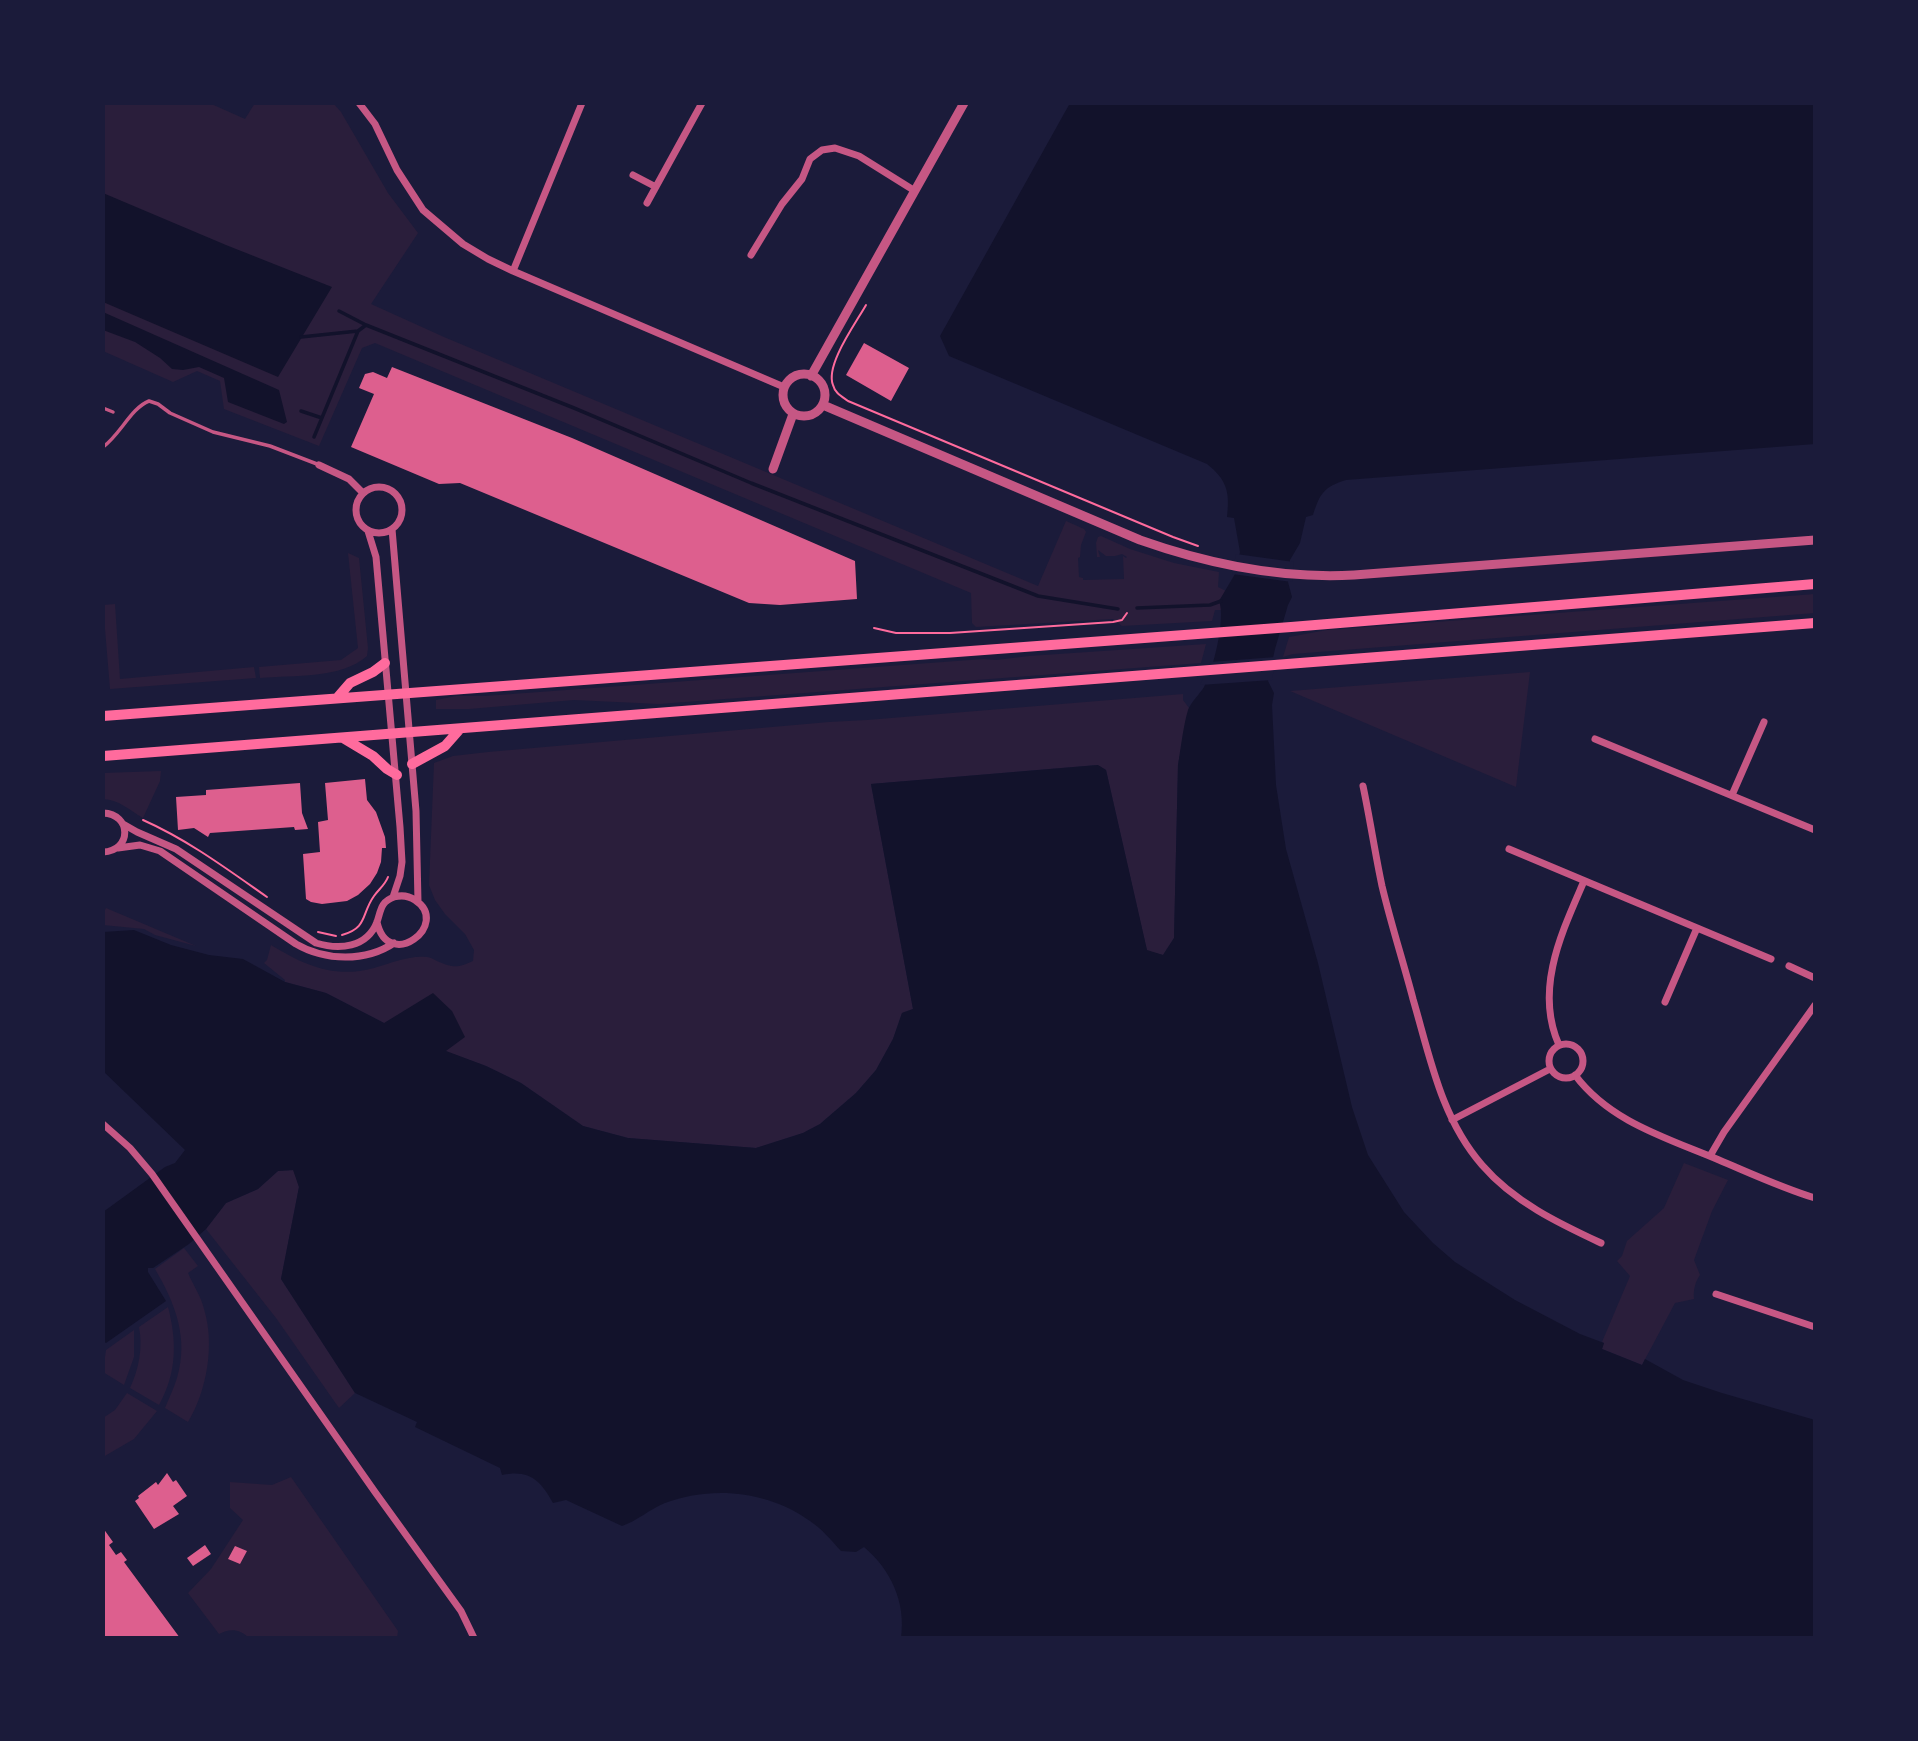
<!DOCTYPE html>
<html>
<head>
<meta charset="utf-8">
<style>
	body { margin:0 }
	#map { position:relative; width:1918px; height:1741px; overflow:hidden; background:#1b1b3a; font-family:Ubuntu,sans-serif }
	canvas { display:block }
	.frame { position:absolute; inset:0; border:105px solid #1b1b3a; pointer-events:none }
</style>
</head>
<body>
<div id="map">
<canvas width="1918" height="1741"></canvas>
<div class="frame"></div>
</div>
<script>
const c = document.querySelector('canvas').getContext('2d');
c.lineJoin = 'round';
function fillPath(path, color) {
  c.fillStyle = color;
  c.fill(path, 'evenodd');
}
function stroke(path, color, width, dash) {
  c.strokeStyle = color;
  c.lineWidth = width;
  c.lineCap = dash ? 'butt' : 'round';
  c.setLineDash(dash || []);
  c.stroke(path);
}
fillPath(new Path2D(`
	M103,103H209L245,119L255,103H333L341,112L388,193L418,233L371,304L444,337L1038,586L1066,521L1084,529L1086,532L1081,545L1080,557L1078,558L1079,577L1083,578V580L1124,579L1123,556L1126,558L1127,557L1122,554L1115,556H1106L1098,550L1100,557H1097L1096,543L1098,537L1101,536L1130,549L1174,563L1219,572L1218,587L1226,591L1219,601L1223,610H1215L1212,621L1122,626L1113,619L976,627L972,623L971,593L375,343L362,348L319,446L224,409L220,381L197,371L173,382L103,351Z
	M348,553L359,558L368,648L367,656C341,679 294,675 260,678L259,667L341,660L358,648Z
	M1815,594V613L1293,654L1283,657L1289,637L1327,630Z
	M115,604L120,679L254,667L256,678L110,689L103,605Z
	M1206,644L1201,663L659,704L574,700L469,709H436V700L456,696H485L984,659L996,660L1029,656Z
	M1530,672L1516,787L1290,691Z
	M1183,694V700L1189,708L1178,765L1174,938L1163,955L1147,951L1106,770L1097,765L871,784L913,1009L902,1013L893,1039L876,1070L856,1093L820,1124L803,1133L756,1148L628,1138L583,1126L521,1083L486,1066L445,1051L384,1023L326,993L285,982V980L264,963L267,960L271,945C304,965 334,979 374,968C391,963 410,955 427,957C430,957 435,960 437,961C453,968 458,968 473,961L474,950L465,934L445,914L435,900L429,885L434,763L453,756L488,752L829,722L867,720Z
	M161,771L160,781L143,818C129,810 120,800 103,799V773Z
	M106,908L196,946L155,935L144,929L103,925V914Z
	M1684,1163L1728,1180L1712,1211L1694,1260L1700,1275C1695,1282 1693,1291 1694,1299L1675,1303L1642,1365L1602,1349L1604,1343L1602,1342L1630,1276L1617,1261L1622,1256L1627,1241L1664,1208Z
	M294,1170L299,1187L281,1279L355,1393L339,1408L276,1318L206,1229L226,1203L258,1189L278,1171Z
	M184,1248L198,1266L188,1273C193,1285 201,1296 204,1309C215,1344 207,1391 188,1422L165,1408C169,1398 174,1388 177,1378C189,1338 175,1303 155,1269Z
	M168,1307C177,1341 177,1373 159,1405L130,1388C139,1369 143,1347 139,1327Z
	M134,1330V1357L124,1385L103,1372L106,1350Z
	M127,1393L157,1411L134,1439L103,1457V1418L115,1410Z
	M291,1477L398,1631L397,1638H249C240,1629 230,1628 219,1634L188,1593L211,1569L243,1520L230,1508V1482L272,1485Z`), '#2a1e3b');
fillPath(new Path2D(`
	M1070,103H1815V444L1346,480C1324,487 1320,493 1313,515L1306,517L1300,543L1290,560L1288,582L1292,597L1288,605L1275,649L1268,681L1274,693L1272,705L1276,785L1286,849L1318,963L1352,1107L1368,1155L1404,1212L1433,1243L1455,1262L1515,1300L1580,1334L1604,1343L1602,1349L1642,1365L1645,1359L1683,1380L1722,1393L1815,1420V1638H901C906,1602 891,1570 864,1547L856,1552L841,1551C831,1540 822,1529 810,1521C769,1491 712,1485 665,1503C650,1509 637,1521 622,1526L566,1500L553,1503C541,1481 530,1469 502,1475L500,1468L415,1427L417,1422L355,1393L281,1279L299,1187L293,1170L278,1171L258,1189L226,1203L206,1229L189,1244L153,1268H148V1272L166,1301L106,1343L103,1341V1212L165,1167L175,1163L185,1150L103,1071V932L134,930L171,945L209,955L243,959L285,982L326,993L384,1023L433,993L452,1011L465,1037L446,1051L486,1066L521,1083L583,1126L628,1138L756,1148L803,1133L820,1124L856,1093L876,1070L893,1039L902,1013L913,1009L871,784L1098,765L1106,770L1147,950L1163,955L1174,938L1178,765C1181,747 1183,727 1188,710C1191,702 1199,695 1204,687C1213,670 1226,619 1219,601L1235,574L1240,552L1234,518L1227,517C1230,492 1227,480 1207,464L949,356L940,336Z
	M103,193L226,245L332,287L278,377L103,302Z
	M103,312L279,390L287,422L284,424L228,402L224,378L199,367L183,370L172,369L160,358L135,342L103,330Z`), '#12122b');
fillPath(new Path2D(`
	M1236,554L1294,562L1292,582L1232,574Z
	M1276,657L1272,680L1200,685L1210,662Z`), '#1b1b3a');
stroke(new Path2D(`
	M339,311L366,325
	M301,337L358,331
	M301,411L322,418
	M314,437L358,331L366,325L574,408L751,483L1038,596L1118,609
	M1137,608L1210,605L1221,601`), '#12122b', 3.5);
fillPath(new Path2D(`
	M864,343L909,368L891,401L846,375Z
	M392,367L572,438L855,561L857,599L780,605L749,603L460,483L439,484L351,447L374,394L359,388L365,374L373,372L387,378Z
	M365,779L367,800L376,812L385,837L386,848H382L381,862L377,873L370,884L358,895L347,901L322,904L311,902L306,899L303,854L320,852L318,822L328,820L325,783Z
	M300,783L302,813L308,829L295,830L294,827L210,833L208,837L194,828L178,830L176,797L206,795V790Z
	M167,1473L173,1482L176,1480L187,1496L173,1506L179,1514L154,1529L135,1501L139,1498L138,1496L156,1482L158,1485Z
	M103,1528L113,1542L109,1545L116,1555L121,1552L127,1560L124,1562L180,1638H103Z
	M205,1545L211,1554L193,1566L187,1558Z
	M235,1546L247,1551L240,1564L228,1559Z`), '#dd5f8e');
stroke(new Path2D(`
	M866,305C856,323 825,365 833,385C835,393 841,396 848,401L1173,537L1198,546
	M874,628L896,633H950L1113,622L1122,620L1127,613
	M143,820C188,840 227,869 267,897
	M318,932L336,936
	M342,935C368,928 361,914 374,896C379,889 385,885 388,877`), '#ff6b9d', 2);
stroke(new Path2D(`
	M103,408L113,412
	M103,447C120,435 131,408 149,401L158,404L170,413L213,432L270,446L317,464`), '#c65784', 3.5);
stroke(new Path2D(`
	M359,103L375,124L397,170L423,210L463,244L488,259L513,271L784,387
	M633,175L656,187
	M647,203L702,103
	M751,255L782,204L802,179L810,159L822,150L835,148L859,156L915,191
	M513,271L582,103
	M319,465L349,479L363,493
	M356 510a23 23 0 1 1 46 0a23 23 0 1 1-46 0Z
	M392,529L416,811L418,902
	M368,531L376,557L400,827L402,862L400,876L393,897
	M1595,739L1815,830
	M1363,786C1370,819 1375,853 1382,886C1391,924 1403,961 1413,999C1430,1057 1441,1118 1482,1165C1514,1202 1558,1223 1601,1243
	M1732,795L1764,722
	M103,813C132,814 132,851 103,852
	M123,824L137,832L176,849L316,943C339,950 367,948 377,922C381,911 380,902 394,897C401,895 409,896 415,900C452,924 388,973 377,922
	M118,848L140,845L160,851L296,944C325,961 366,962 394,943
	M1509,849L1771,959
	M1789,966L1815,978
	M1665,1002L1697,928
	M1549 1061a17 17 0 1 1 34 0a17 17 0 1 1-34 0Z
	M1559,1045C1534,989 1562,932 1584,881
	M1575,1075C1610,1122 1667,1138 1719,1160C1750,1173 1782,1188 1815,1198
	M1452,1120L1550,1069
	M103,1124L130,1148L152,1174L375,1492L461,1611L474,1638
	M1710,1156L1724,1132L1815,1005
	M1716,1294L1815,1327`), '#c65784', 7);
stroke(new Path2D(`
	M783 395a21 21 0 1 1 42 0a21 21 0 1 1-42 0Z
	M811,376L964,103
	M823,405L1140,540C1208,564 1282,579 1354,575L1815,540
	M773,469L793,414`), '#c65784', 9);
stroke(new Path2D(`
	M337,698L350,683L373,672L385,663
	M103,716L1291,627L1815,584
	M343,738L373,756L387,769L397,775
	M103,756L1815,623
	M412,764L445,746L460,729`), '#ff6b9d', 10);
</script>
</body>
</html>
